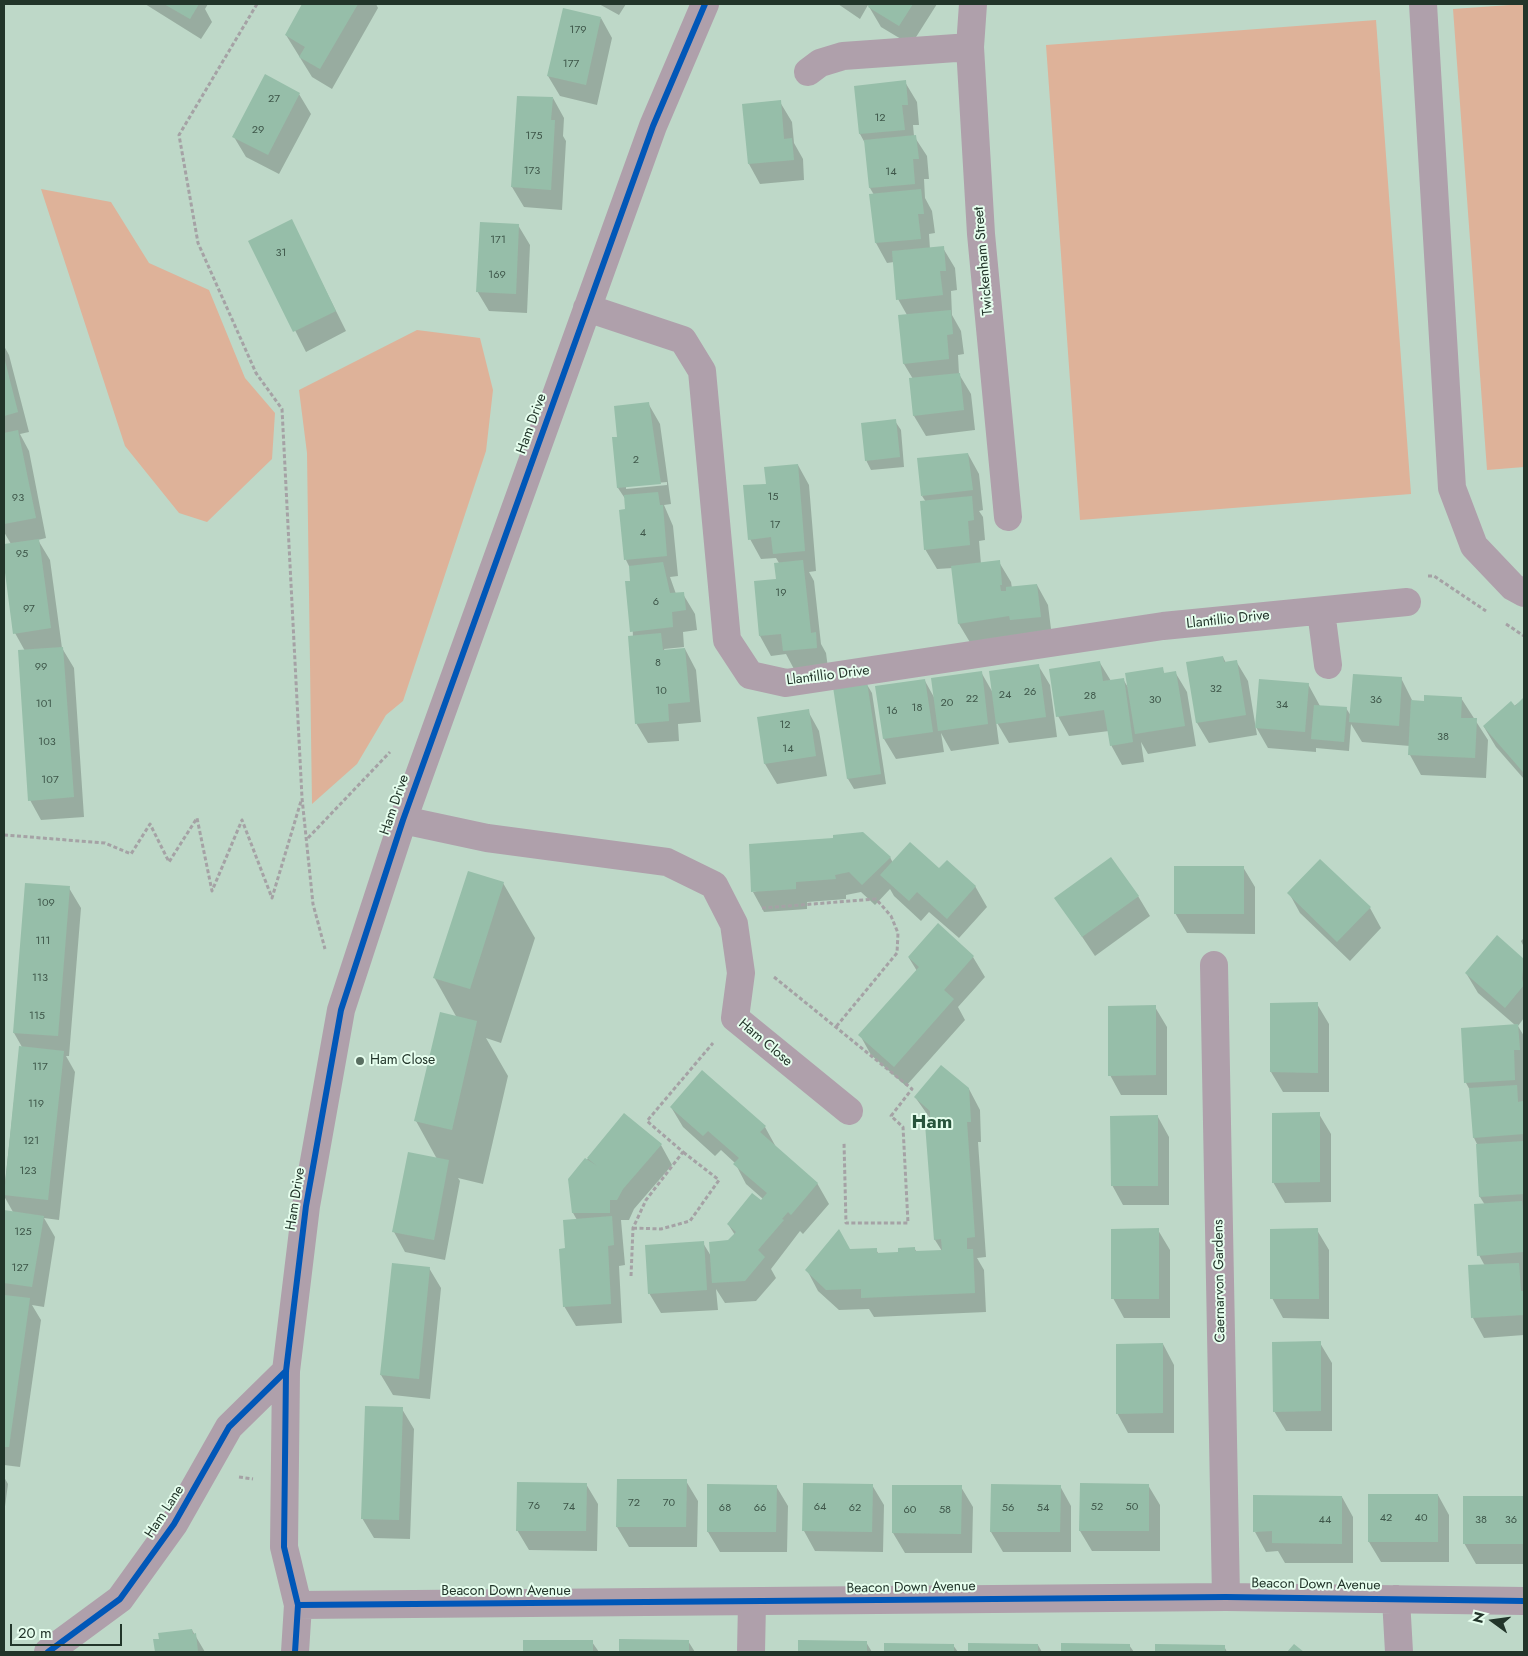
<!DOCTYPE html>
<html>
<head>
<meta charset="utf-8">
<style>
	body { margin:0 }
	#map { position:relative; width:1528px; height:1656px; overflow:hidden; background:#bed8c8; font-family:Jost,sans-serif }
	canvas { display:block }
	.frame { position:absolute; inset:0; border:5px solid #22352a; pointer-events:none }
	.north { position:absolute; left:1468px; top:1596px; width:50px; height:50px; -webkit-text-stroke:4px #e6feee; paint-order:stroke; rotate:284deg; font-size:14px; font-weight:700; line-height:20px; text-align:center; color:#22352a }
	.north::after { content:''; display:block; margin:auto; width:18px; height:22px; background:#22352a; clip-path:polygon(50% 0,100% 100%,50% 72%,0 100%) }
	.scale { position:absolute; left:10px; top:1624px; width:112px; height:22px; box-sizing:border-box; border:2px solid #22352a; border-top:0; padding-left:6px; font-size:15px; line-height:18px; white-space:nowrap; color:#22352a; -webkit-text-stroke:4px #e6feee; paint-order:stroke }
</style>
</head>
<body>
<div id="map">
<canvas width="1528" height="1656"></canvas>
<div class="frame"></div>
<div class="north">N</div>
<div class="scale">20 m</div>
</div>
<script>
const c = document.querySelector('canvas').getContext('2d');
c.lineJoin = 'round';
function fillPath(path, color) {
  c.fillStyle = color;
  c.fill(path, 'evenodd');
}
function stroke(path, color, width, dash) {
  c.strokeStyle = color;
  c.lineWidth = width;
  c.lineCap = dash ? 'butt' : 'round';
  c.setLineDash(dash || []);
  c.stroke(path);
}
function label(font, color, halo, rows, align = 'center') {
  c.font = font + ' Jost,sans-serif';
  c.lineWidth = 4;
  c.setLineDash([]);
  c.textBaseline = 'middle';
  c.strokeStyle = halo;
  c.fillStyle = color;
  for (const [text, x, y, turn = 0] of rows) {
    c.save();
    c.translate(x, y);
    c.rotate((+turn || 0) * Math.PI / 180);
    c.textAlign = isNaN(turn) ? turn : align;
    if (halo) c.strokeText(text, 0, 0);
    c.fillText(text, 0, 0);
    c.restore();
  }
}
fillPath(new Path2D(`
	M1524,4V467L1487,470L1453,9Z
	M1376,20L1411,494L1080,520L1046,45Z
	M41,189L111,202L149,263L209,290L245,378L275,413L272,459L207,522L179,513L125,446Z
	M417,330L480,338L493,390L486,451L403,701L386,715L357,764L312,804L307,453L299,390Z`), '#deb299');
fillPath(new Path2D(`
	M145,4H208L205,9L212,22L201,39Z
	M304,4H376L378,8L332,89L312,77L286,35Z
	M599,4H626L619,15Z
	M838,4H937L911,45L881,27L868,5L860,19Z
	M601,18L612,38L597,105L560,96L548,76Z
	M905,82L917,102L919,125H913L914,136L927,156L929,179H924L925,198L932,211L935,233L929,234L930,249L943,248L955,268L957,290L951,291L952,315L961,331L964,354L958,355L959,374L971,394L975,430L926,436L914,416L913,379L904,364L907,315L898,299L894,262L887,263L876,243L874,195L870,188L866,145L860,134L855,87Z
	M299,94L311,114L279,174L246,157L234,137Z
	M553,98L564,118L563,136L566,141L562,210L524,207L512,187Z
	M780,102L792,122L794,143L803,159L804,180L760,184L749,164Z
	M291,221L346,331L306,352L250,241Z
	M518,225L530,245L527,313L489,311L477,291Z
	M4,346L9,355L29,432L20,434L29,451L46,538L38,540L50,560L62,648L74,668L84,817L41,820L30,800L25,651L15,633L4,556V545L11,544L4,532Z
	M648,403L660,424L671,504L664,505L673,526L678,576L670,577L676,594H683L695,614L697,630L683,632L684,647L664,649L665,651L685,649L696,670L701,722L678,724L679,741L648,743L636,723L631,582L630,568L626,560V500L618,488L613,438H619ZM667,482V485L626,489V486Z
	M895,421L901,430L904,467L871,470L866,460Z
	M968,454L979,474L983,510L979,511L983,517L985,540L979,541L981,564L999,562L1011,582L1012,588L1037,585L1048,605L1052,637L971,644L959,624L953,568L937,569L925,549L926,502L922,496Z
	M798,465L809,485L816,571L809,572L814,581L821,644L826,653L828,668L795,671L786,654L771,656L760,636L777,581L779,563L776,558L761,559L750,539L767,485Z
	M1223,657L1226,663L1236,661L1248,681L1257,735L1209,743L1197,723L1188,663Z
	M1100,663L1111,681L1123,679L1129,689L1162,669L1165,674L1175,672L1187,692L1196,746L1148,754L1141,742L1144,762L1122,765L1111,745L1109,731L1069,736L1058,716Z
	M1038,665L1050,685L1057,737L1009,743L996,721L999,744L951,751L941,733L944,752L896,759L884,739L877,688L925,681L935,699L981,672L993,693Z
	M1401,678L1413,702L1461,698L1488,740L1486,778L1421,775L1410,755V746L1362,742L1351,724L1349,751L1316,748V752L1268,748L1256,727L1308,684L1320,706L1346,708L1351,716Z
	M866,683L872,693L886,784L854,789L848,779L834,688Z
	M1524,699V779L1496,747L1484,727Z
	M808,711L819,731L827,776L777,784L765,764L758,718Z
	M890,857L893,863L939,870L975,886L987,907L959,938L929,912L921,921L894,896L890,889L875,905L861,892L846,895V899L807,902V909L764,912L753,892Z
	M1243,867L1255,887V934L1187,933L1175,913Z
	M503,883L535,938L501,1043L486,1038L508,1076L483,1184L458,1178L460,1181L445,1260L405,1252L394,1232L437,1159L416,1121L457,1018L434,977Z
	M69,888L81,908L69,1056H66L75,1072L59,1220L44,1218L55,1237L44,1307L32,1305L41,1320L20,1467L4,1465V1211L13,1212L4,1196V1191L20,1047H22L14,1033Z
	M1289,893L1370,908L1381,928L1350,961L1300,913Z
	M1138,896L1150,916L1095,956L1056,898Z
	M1498,937L1524,960V1018L1518,1026L1524,1036V1335L1484,1338L1473,1318L1485,1266L1479,1255L1485,1205L1480,1197L1477,1144L1474,1138L1471,1092L1466,1083L1462,1029L1515,1025L1478,993L1466,973Z
	M1524,938V947L1521,941Z
	M973,957L985,977L958,1007L965,1020L906,1086L871,1055L860,1035L917,971L909,958Z
	M1271,1004H1317L1329,1024V1092H1283L1271,1072Z
	M1155,1007L1167,1027V1095H1121L1110,1075Z
	M969,1089L980,1110L981,1142H978L986,1257L977,1258L984,1270L986,1312L874,1317L869,1309L839,1310L818,1291L807,1270L876,1250L879,1254L899,1253L914,1248L917,1252L942,1251L935,1240L932,1121L915,1097Z
	M671,1107L765,1127L776,1147L817,1183L829,1204L803,1234L800,1231L771,1269L776,1278L756,1301L725,1303L716,1289L718,1310L661,1313L649,1293L703,1243L711,1256L735,1235L728,1224L763,1199L746,1184L735,1163L721,1150L715,1156L683,1127Z
	M1319,1114L1331,1134V1202L1285,1203L1273,1182Z
	M624,1115L661,1145L672,1165L634,1209L629,1220H621L625,1265L619,1266L622,1323L576,1326L564,1306L567,1250L577,1220L573,1213L570,1180Z
	M1158,1117L1169,1137V1205H1123L1112,1185Z
	M1158,1230L1170,1250V1318H1124L1113,1298Z
	M1317,1230L1329,1250V1319L1283,1318L1272,1298Z
	M429,1268L441,1288L430,1399L393,1395L381,1375Z
	M1320,1343L1332,1363V1431H1286L1274,1411Z
	M1163,1344L1174,1365V1433H1128L1117,1413Z
	M402,1409L414,1429L410,1539L374,1538L362,1518Z
	M4,1477L8,1484L4,1514Z
	M686,1481L698,1501L697,1547H629L617,1527Z
	M586,1484L598,1504L597,1551L529,1550L517,1530Z
	M872,1485L884,1505L883,1552L815,1551L804,1531Z
	M1148,1485L1160,1505V1551H1092L1080,1531Z
	M776,1486L788,1506L787,1552H720L708,1532Z
	M1060,1486L1071,1506V1552H1003L991,1532Z
	M893,1487H961L973,1507L972,1553H905L893,1533Z
	M1438,1495L1449,1515V1562H1381L1369,1542Z
	M1342,1497L1353,1517V1563H1285L1278,1551L1266,1552L1255,1532Z
	M1464,1497H1524V1564H1476L1464,1543Z
	M192,1630L205,1652H156L155,1640Z
	M620,1640L688,1641L695,1652H620Z
	M524,1641L592,1642L599,1652H524Z
	M799,1642H866L872,1652H799Z
	M970,1644L1038,1645L1042,1652H970Z
	M885,1645H953L958,1652H885Z
	M1062,1645H1129L1134,1652H1062Z
	M1156,1645L1224,1646L1227,1652H1156Z`), '#0003');
fillPath(new Path2D(`
	M164,4H199L190,19Z
	M302,4H358L320,69L299,57L305,47L285,35Z
	M870,4H913L899,26L868,7Z
	M563,8L601,17L586,85L547,76Z
	M265,74L300,93L268,155L232,137Z
	M906,80L908,105H902L905,130L859,134L854,86Z
	M517,96L553,97L551,120H555L551,190L511,187Z
	M781,100L784,139L792,138L794,160L748,164L742,104Z
	M916,135L919,159H913L915,184L869,188L864,140Z
	M921,189L924,214H918L921,239L875,243L869,194Z
	M292,219L336,311L293,332L248,241Z
	M480,222L519,224L516,294L476,292Z
	M944,246L946,271H940L943,295L896,300L892,251Z
	M951,310L953,334L947,335L949,359L903,364L898,315Z
	M4,357L18,412L4,416Z
	M960,373L964,410L913,416L909,378Z
	M649,402L661,484L617,488L612,437H617L614,406Z
	M896,419L900,457L865,461L861,423Z
	M18,430L36,518L4,524V433Z
	M968,453L973,490L921,496L917,458Z
	M798,464L805,551L773,554L771,537L748,540L743,485L766,484L764,467Z
	M658,492L660,505H663L667,556L624,560L619,510L625,509L624,495Z
	M972,496L974,520L968,521L970,545L924,550L920,501Z
	M39,539L51,628L13,634L4,565V544Z
	M803,560L811,633L816,632L817,648L783,651L781,634L759,636L754,581L776,579L774,563Z
	M1000,560L1002,585H1000L1001,591H1006V587L1037,584L1041,617L1010,620L1009,616L958,624L951,566Z
	M663,562L670,593L684,592L686,610L672,612L673,627L630,632L625,581H630L629,566Z
	M661,633L663,650L685,648L690,702L668,704L669,721L635,724L628,636Z
	M63,647L74,797L28,801L18,650Z
	M1223,656L1224,662L1237,660L1246,715L1196,723L1186,662Z
	M1100,661L1103,681L1124,678L1133,742L1110,746L1104,710L1056,717L1049,669Z
	M1039,664L1046,717L996,724L989,671Z
	M1163,667L1164,673L1176,671L1185,726L1135,734L1125,673Z
	M982,671L988,724L938,731L931,678Z
	M1353,674L1402,677L1399,726L1349,722Z
	M925,679L933,732L883,739L875,686Z
	M1259,679L1309,683L1305,732L1255,728Z
	M867,682L881,774L847,779L833,687Z
	M1424,695L1462,697L1461,718H1477L1475,758L1408,755L1411,700L1424,701Z
	M1524,697V771L1523,772L1483,726L1511,701L1515,706Z
	M1314,705L1347,707L1344,742L1311,739Z
	M809,709L816,756L764,764L757,717Z
	M863,832L891,857L862,885L849,872L835,875L836,879L796,882V889L751,892L749,844L833,838V835Z
	M910,842L939,868L947,860L976,886L947,919L917,892L909,901L880,875Z
	M1111,857L1139,896L1082,937L1054,898Z
	M1320,859L1371,907L1337,942L1287,893Z
	M1174,866H1244V914H1174Z
	M468,871L504,882L470,989L433,978Z
	M25,883L70,886L58,1036L13,1033Z
	M938,923L974,956L944,990L954,999L894,1067L858,1035L919,967L908,957Z
	M1497,935L1524,959L1522,979L1524,985L1505,1008L1465,973Z
	M1318,1002V1073L1270,1072V1003Z
	M1156,1005V1075L1108,1076V1006Z
	M440,1012L477,1021L452,1130L414,1121Z
	M1518,1024L1520,1050H1514L1515,1080L1464,1083L1461,1028Z
	M19,1046L64,1051L48,1200L4,1195Z
	M941,1065L969,1088L971,1122H967L975,1237L967,1238V1249H973L975,1293L861,1298V1289L826,1290L805,1270L839,1229L850,1249L877,1248V1253L898,1252V1248L915,1247V1251L942,1250L941,1239L934,1240L925,1124L930,1123V1111L914,1097Z
	M702,1070L766,1126L760,1132L818,1183L791,1215L788,1212L782,1219L784,1220L758,1250L765,1257L745,1281L712,1283L709,1242L728,1240L736,1232L727,1224L752,1193L761,1200L767,1193L733,1164L739,1158L708,1131L703,1136L670,1107Z
	M1517,1085L1518,1102L1523,1101L1524,1134L1473,1138L1469,1088Z
	M1320,1112V1182L1272,1183V1113Z
	M624,1113L662,1144L623,1189L617,1200H610V1213H572L568,1179L585,1158L597,1166L587,1158Z
	M1158,1115V1186H1111L1110,1116Z
	M1524,1141V1194L1479,1197L1476,1144Z
	M408,1152L449,1160L434,1240L392,1232Z
	M1522,1201L1524,1219L1523,1252L1477,1256L1474,1204Z
	M4,1210L44,1216L32,1287L4,1283Z
	M612,1216L614,1245L608,1246L611,1304L563,1307L559,1249L565,1248L563,1220Z
	M1159,1228V1299H1111V1229Z
	M1318,1228L1319,1299H1270V1229Z
	M704,1241L707,1290L648,1294L645,1245Z
	M392,1263L430,1267L419,1379L380,1375Z
	M1519,1263L1521,1291H1524V1315L1471,1318L1468,1265Z
	M4,1295L30,1298L9,1447H4Z
	M1321,1341V1411L1273,1412L1272,1342Z
	M1163,1343V1413L1116,1414V1344Z
	M365,1406L403,1407L399,1520L361,1519Z
	M617,1479H687L686,1527H616Z
	M517,1482L587,1483L586,1531H516Z
	M803,1483L873,1484L872,1532L802,1531Z
	M1080,1483L1149,1484V1531H1079Z
	M707,1484L777,1485L776,1532H707Z
	M991,1484L1061,1485L1060,1532H990Z
	M892,1485H962L961,1534L892,1533Z
	M1368,1494H1438V1542H1368Z
	M1253,1495L1342,1496V1544L1272,1543V1531L1253,1532Z
	M1463,1496H1524V1544H1463Z
	M192,1629L193,1634L196,1633L198,1652H155L153,1639H159L158,1633Z
	M619,1639L689,1640V1652H619Z
	M523,1640H593V1652H523Z
	M798,1640L867,1641V1652H798Z
	M884,1643L954,1644V1652H884Z
	M968,1643L1038,1644V1652H968Z
	M1061,1643L1130,1644V1652H1061Z
	M1155,1644L1225,1645V1652H1155Z
	M1294,1644L1304,1652H1287Z`), '#96bea9');
stroke(new Path2D(`
	M257,4L179,135L198,243L256,373L282,409L302,798L313,904L325,949
	M1428,576H1434L1486,611
	M1506,624L1524,636
	M4,835L105,843L131,854L150,824L169,862L197,818L212,891L242,820L272,898L301,801
	M308,838L390,752
	M762,908L876,899L891,916L898,933L897,953L835,1028
	M774,977L912,1089L891,1116L903,1127L908,1223H846L844,1142
	M633,1228L661,1229L690,1221L719,1180L683,1152
	M631,1276L633,1228L646,1200L683,1152L647,1121L713,1043
	M239,1477L253,1479`), '#a5a2a5', 3, [4, 2.5]);
stroke(new Path2D(`
	M973,4L970,47L981,234L1008,517
	M1423,4L1452,488L1474,546L1513,587L1524,593
	M808,72L820,63L843,56L970,47
	M587,308L683,340L702,371L727,640L750,675L786,683L1163,626L1407,602
	M1321,611L1328,665
	M403,820L487,838L667,862L714,885L734,924L741,973L735,1018L849,1111
	M1214,965L1226,1597
	M1396,1599L1399,1652
	M298,1605L1226,1597L1524,1601
	M48,1652L120,1599L174,1524L229,1427L286,1371
	M295,1652L298,1605L284,1547L286,1371L306,1206L341,1010L403,820L653,126L705,4
	M751,1652L752,1603`), '#afa0ab', 28);
stroke(new Path2D(`
	M298,1605L1226,1597L1524,1601
	M48,1652L120,1599L174,1524L229,1427L286,1371
	M295,1652L298,1605L284,1547L286,1371L306,1206L341,1010L403,820L653,126L705,4`), '#0057b8', 6);
for (const [x, y, r, color] of [
	[360,1061,5,"#596e61"]
]) {
  const dot = new Path2D();
  dot.arc(x, y, r, 0, 2 * Math.PI);
  c.fillStyle = color;
  c.fill(dot);
  stroke(dot, '#e6feee', 2);
}
label('11px', '#3f574a', null, [
	["179",578,30],
	["177",571,64],
	["27",274,99],
	["12",880,118],
	["29",258,130],
	["175",534,136],
	["173",532,171],
	["14",891,172],
	["171",498,240],
	["31",281,253],
	["169",497,275],
	["2",636,460],
	["15",773,497],
	["93",18,498],
	["17",775,525],
	["4",643,533],
	["95",22,554],
	["19",781,593],
	["6",656,602],
	["97",29,609],
	["8",658,663],
	["99",41,667],
	["32",1216,689],
	["10",661,691],
	["26",1030,692],
	["24",1005,695],
	["28",1090,696],
	["22",972,699],
	["30",1155,700],
	["36",1376,700],
	["20",947,703],
	["101",44,704],
	["34",1282,705],
	["18",917,708],
	["16",892,711],
	["12",785,725],
	["38",1443,737],
	["103",47,742],
	["14",788,749],
	["107",50,780],
	["109",46,903],
	["111",43,941],
	["113",40,978],
	["115",37,1016],
	["117",40,1067],
	["119",36,1104],
	["121",31,1141],
	["123",28,1171],
	["125",23,1232],
	["127",20,1268],
	["72",634,1503],
	["70",669,1503],
	["76",534,1506],
	["74",569,1507],
	["64",820,1507],
	["52",1097,1507],
	["50",1132,1507],
	["68",725,1508],
	["66",760,1508],
	["62",855,1508],
	["56",1008,1508],
	["54",1043,1508],
	["60",910,1510],
	["58",945,1510],
	["42",1386,1518],
	["40",1421,1518],
	["44",1325,1520],
	["38",1481,1520],
	["36",1511,1520]
]);
label('14px', '#22352a', '#e6feee', [
	["Twickenham Street",984,261,-95],
	["Ham Drive",532,424,-70],
	["Llantillio Drive",1228,620,-6],
	["Llantillio Drive",828,676,-7],
	["Ham Drive",395,805,-71],
	["Ham Close",765,1043,40],
	["Ham Drive",296,1199,-81],
	["Caernarvon Gardens",1220,1281,-91],
	["Ham Lane",165,1512,-57],
	["Beacon Down Avenue",1316,1585,1],
	["Beacon Down Avenue",911,1588,-1],
	["Beacon Down Avenue",506,1592]
]);
label('14px', '#22352a', '#e6feee', [
	["Ham Close",370,1061]
], 'left');
label('bold 19px', '#28543c', '#e6feee', [
	["Ham",932,1123]
]);
</script>
</body>
</html>
